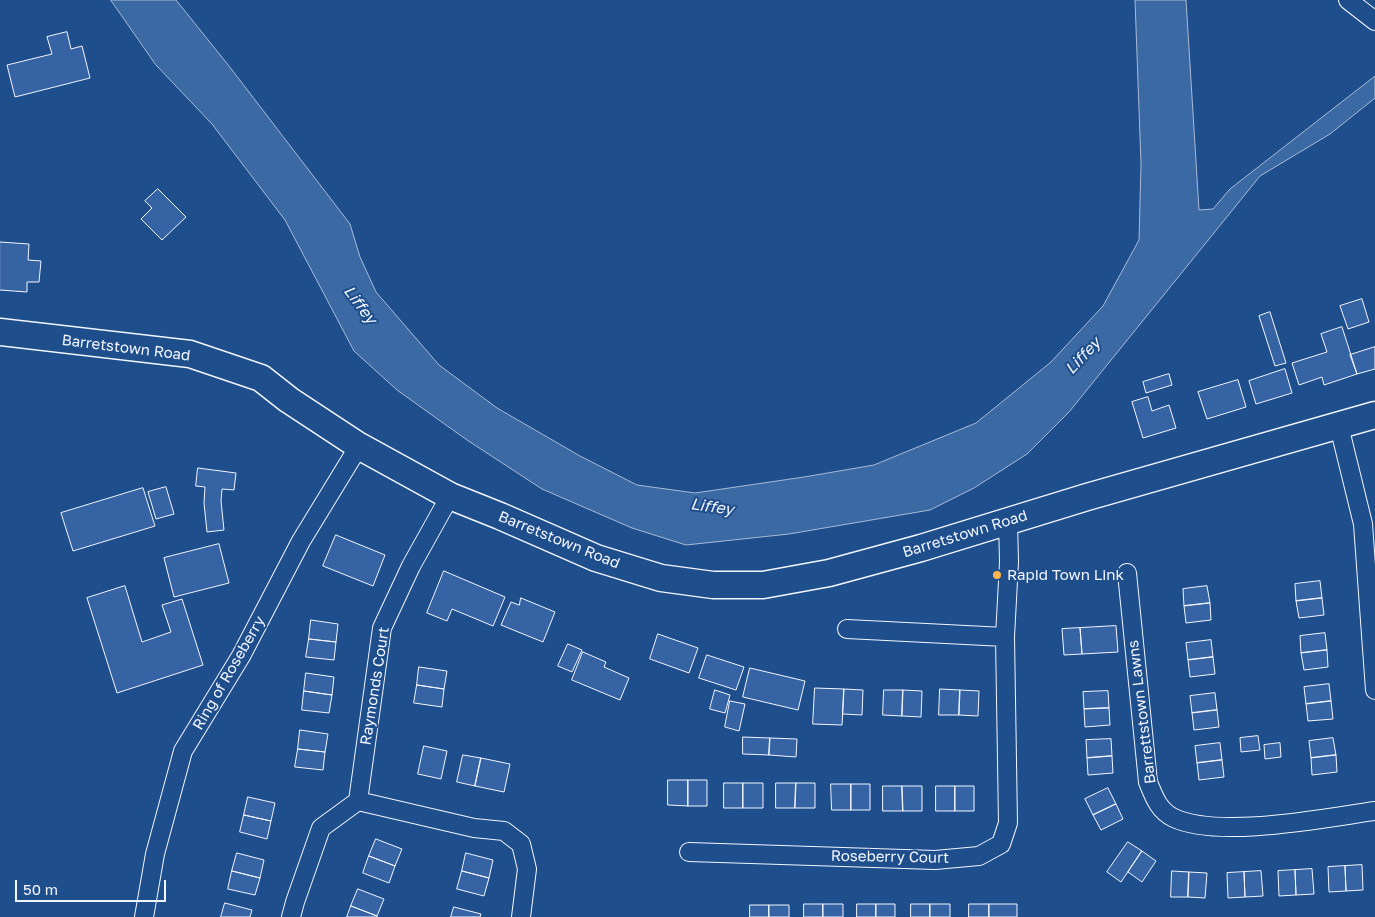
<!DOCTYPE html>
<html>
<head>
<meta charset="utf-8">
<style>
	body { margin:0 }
	#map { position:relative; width:1375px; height:917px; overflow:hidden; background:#1f4e8c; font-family:"Golos Text",sans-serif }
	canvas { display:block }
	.scale { position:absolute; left:15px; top:880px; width:151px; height:22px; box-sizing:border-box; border:2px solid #f2f6ff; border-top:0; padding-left:6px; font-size:15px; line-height:18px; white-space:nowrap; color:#f2f6ff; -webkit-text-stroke:4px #1f4e8c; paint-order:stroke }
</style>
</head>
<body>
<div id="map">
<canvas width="1375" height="917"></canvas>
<div class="scale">50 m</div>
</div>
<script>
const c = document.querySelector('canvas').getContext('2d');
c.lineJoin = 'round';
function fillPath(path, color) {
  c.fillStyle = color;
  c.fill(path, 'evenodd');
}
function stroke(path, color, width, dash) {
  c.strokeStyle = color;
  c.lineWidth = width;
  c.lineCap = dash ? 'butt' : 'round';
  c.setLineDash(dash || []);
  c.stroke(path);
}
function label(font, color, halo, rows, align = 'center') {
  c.font = font + ' "Golos Text",sans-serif';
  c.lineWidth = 4;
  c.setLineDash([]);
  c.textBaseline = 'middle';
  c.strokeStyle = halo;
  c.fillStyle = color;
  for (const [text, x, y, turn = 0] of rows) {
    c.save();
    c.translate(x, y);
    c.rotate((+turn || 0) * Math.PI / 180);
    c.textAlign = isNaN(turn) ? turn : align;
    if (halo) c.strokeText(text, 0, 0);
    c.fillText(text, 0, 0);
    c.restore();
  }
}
const water = new Path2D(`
	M111,0H176L229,66L350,224L360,257L376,292L439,365L497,408L580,456L637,485L695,493L804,477L874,465L976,423L1051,362L1103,306L1139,240L1141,164L1135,0H1186L1199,210L1213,209L1230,189L1375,76V98L1330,134L1260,176L1069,412L1027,454L974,488L930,510L789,534L686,545L632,528L542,489L467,440L397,390L354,351L285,220L212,124L156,65Z`);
fillPath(water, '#3b69a3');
stroke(water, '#a8bbd7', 1);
const building = new Path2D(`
	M67,32L71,49L82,46L90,78L15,97L7,65L52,54L47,37Z
	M158,189L186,217L162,240L141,219L152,208L145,201Z
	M0,242L29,244L28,260L41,261L39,282H27V292L0,290Z
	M1362,299L1369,322L1348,329L1340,306Z
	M1270,312L1286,363L1275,366L1259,316Z
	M1342,327L1357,374L1324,385L1322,377L1299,385L1292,363L1327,352L1321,334Z
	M1375,347V369L1357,374L1350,355Z
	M1285,369L1292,393L1256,404L1249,381Z
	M1169,374L1172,385L1146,393L1143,382Z
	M1238,380L1246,407L1207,419L1198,392Z
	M1148,397L1152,411L1169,405L1176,428L1143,438L1132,402Z
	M198,468L236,473L234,490L222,489L221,501L224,530L207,532L204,503L205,487L196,486Z
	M166,487L174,514L156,519L148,492Z
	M143,488L155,526L73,551L61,513Z
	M336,535L385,555L373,586L323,566Z
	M219,544L229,583L174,597L164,558Z
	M444,571L505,597L493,626L452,609L447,621L427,613Z
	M1320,581L1322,598L1296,601L1295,584Z
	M125,586L142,642L171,632L162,605L182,599L203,665L117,693L87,598Z
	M1207,586L1210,603L1184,606L1183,589Z
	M521,598L555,612L543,642L501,625L511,602L519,605Z
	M1322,598L1324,615L1299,618L1296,601Z
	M1210,603L1211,620L1186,623L1184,606Z
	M311,620L338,624L336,642L309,639Z
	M1116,626L1118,652L1082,654L1080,628Z
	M1080,628L1082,654L1064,655L1062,629Z
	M1325,633L1327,650L1301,653L1300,636Z
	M658,634L698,648L689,673L650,659Z
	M309,639L336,642L334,660L306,657Z
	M1211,640L1213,657L1188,660L1186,643Z
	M568,644L582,650L572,672L558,666Z
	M1327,650L1328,667L1304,670L1301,653Z
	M583,652L606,662L604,667L629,678L620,700L572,680Z
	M707,655L744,667L736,690L699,678Z
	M1213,657L1215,674L1190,677L1188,660Z
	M419,667L447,671L444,689L417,685Z
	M750,668L805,681L798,710L743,697Z
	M306,673L334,677L332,695L304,691Z
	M1329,684L1331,701L1306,704L1304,687Z
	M417,685L444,689L442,707L414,703Z
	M815,688L844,689L842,725L813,724Z
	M844,689L863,690L862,715L843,714Z
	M940,689L960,690L959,715H939Z
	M715,690L730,695L725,713L710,709Z
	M884,690H903L902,716L883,715Z
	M903,690L922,691L921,717L902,716Z
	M960,690L979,691L978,716L959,715Z
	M304,691L332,695L329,713L302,710Z
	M1108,691L1109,708L1084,709L1083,692Z
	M1215,693L1217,710L1192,713L1190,696Z
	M730,701L745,704L739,731L725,727Z
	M1331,701L1333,719L1308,721L1306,704Z
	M1109,708L1110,725L1085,727L1084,709Z
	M1217,710L1219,727L1194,730L1192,713Z
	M300,730L328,734L325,752L298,749Z
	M1258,736L1260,750L1241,752L1240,738Z
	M743,737L770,738L769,755L743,754Z
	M770,738L797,739L796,757L769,755Z
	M1333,738L1336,755L1311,758L1309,741Z
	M1111,739L1112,756L1087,758L1086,740Z
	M1220,743L1222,760L1197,763L1195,746Z
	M1280,743L1281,757L1265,759L1264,745Z
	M424,746L447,751L441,779L418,774Z
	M298,749L325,752L323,770L295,767Z
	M463,755L481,758L475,786L457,782Z
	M1336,755L1337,772L1312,775L1311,758Z
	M1112,756L1113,773L1088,775L1087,758Z
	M481,758L510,764L504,792L475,786Z
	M1222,760L1224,777L1199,780L1197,763Z
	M668,780H688V806L668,805Z
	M688,780H707V806H688Z
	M724,783H743V808H724Z
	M743,783H763V808H743Z
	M776,783H796L795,808H776Z
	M796,783H815V808H795Z
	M831,784H851V810H832Z
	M851,784H870V810H851Z
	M883,786H902L903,811H883Z
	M902,786H922V811H903Z
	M936,786H955V811H936Z
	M955,786H974V811H955Z
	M1108,788L1116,804L1093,815L1085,799Z
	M248,797L275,803L271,821L244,815Z
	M1116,804L1123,819L1101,830L1093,815Z
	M244,815L271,821L267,839L240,832Z
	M376,839L402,849L395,866L369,856Z
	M1128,842L1142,851L1121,882L1107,872Z
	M1142,851L1156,861L1142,882L1128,872Z
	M237,853L264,860L260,878L232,871Z
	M466,853L493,860L489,878L462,871Z
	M369,856L395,866L389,883L363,873Z
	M1362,865L1363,890L1346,891L1345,866Z
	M1345,866L1346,891L1329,892L1328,867Z
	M1312,869L1314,894L1296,895L1295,870Z
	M1295,870L1296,895L1279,896L1278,871Z
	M232,871L260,878L255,895L228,889Z
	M462,871L489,878L484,896L457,889Z
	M1172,871L1189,872L1188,897H1171Z
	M1261,871L1263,896L1245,897L1244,872Z
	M1189,872L1207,873L1205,898L1188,897Z
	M1244,872L1245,897L1228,898L1227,873Z
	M358,889L384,899L377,916L351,906Z
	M225,903L252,910L250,917H221Z
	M804,904H823V917H804Z
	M823,904H843V917H823Z
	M857,904H876V917H857Z
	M876,904H895V917H876Z
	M911,904H930V917H911Z
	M930,904H950V917H930Z
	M969,904H989V917H969Z
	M989,904H1017V917H989Z
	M750,905H769V917H750Z
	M769,905H789V917H769Z
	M351,906L377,916V917H347Z
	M454,907L481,914L480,917H451Z`);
fillPath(building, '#3563a3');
stroke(building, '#f2f6ff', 1);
const street = new Path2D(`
	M1348,0L1375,21
	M1339,426L1363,524L1375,690
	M1127,573L1148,782C1154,797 1159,811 1174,818C1219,839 1325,818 1375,811
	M847,629L1005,637
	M358,801L474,828L504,831L521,844L527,869L521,917
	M689,852L935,860L979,856L1001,844L1008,823L1005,637L1009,562L1008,521
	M144,917L155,854L183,751L241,656L301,541L359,446
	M291,917L295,902L321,828L358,801L382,628L411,566L450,496`);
const secondary = new Path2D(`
	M0,332L190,354L261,378L289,400L359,446L450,496L500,516L596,558L661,578L713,585H763L829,573L921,548L1087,497L1375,415`);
stroke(street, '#f2f6ff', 20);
stroke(secondary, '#f2f6ff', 29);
stroke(street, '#1f4e8c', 18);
stroke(secondary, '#1f4e8c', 26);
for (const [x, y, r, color] of [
	[997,575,5,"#ffb74d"]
]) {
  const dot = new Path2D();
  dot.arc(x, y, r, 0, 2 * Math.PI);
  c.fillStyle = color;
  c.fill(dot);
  stroke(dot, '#1f4e8c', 2);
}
label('15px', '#f2f6ff', '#1f4e8c', [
	["Barretstown Road",126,348,7],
	["Barretstown Road",965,534,-17],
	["Barretstown Road",559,540,22],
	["Ring of Roseberry",229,673,-60],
	["Raymonds Court",375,686,-81],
	["Barrettstown Lawns",1142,712,-97],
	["Roseberry Court",890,857,1]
]);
label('15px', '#f2f6ff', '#1f4e8c', [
	["Rapid Town Link",1007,575]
], 'left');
label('italic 16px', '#f2f6ff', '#1f4e8c', [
	["Liffey",360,305,53],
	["Liffey",1083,356,-47],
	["Liffey",712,507,8]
]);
</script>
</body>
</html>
